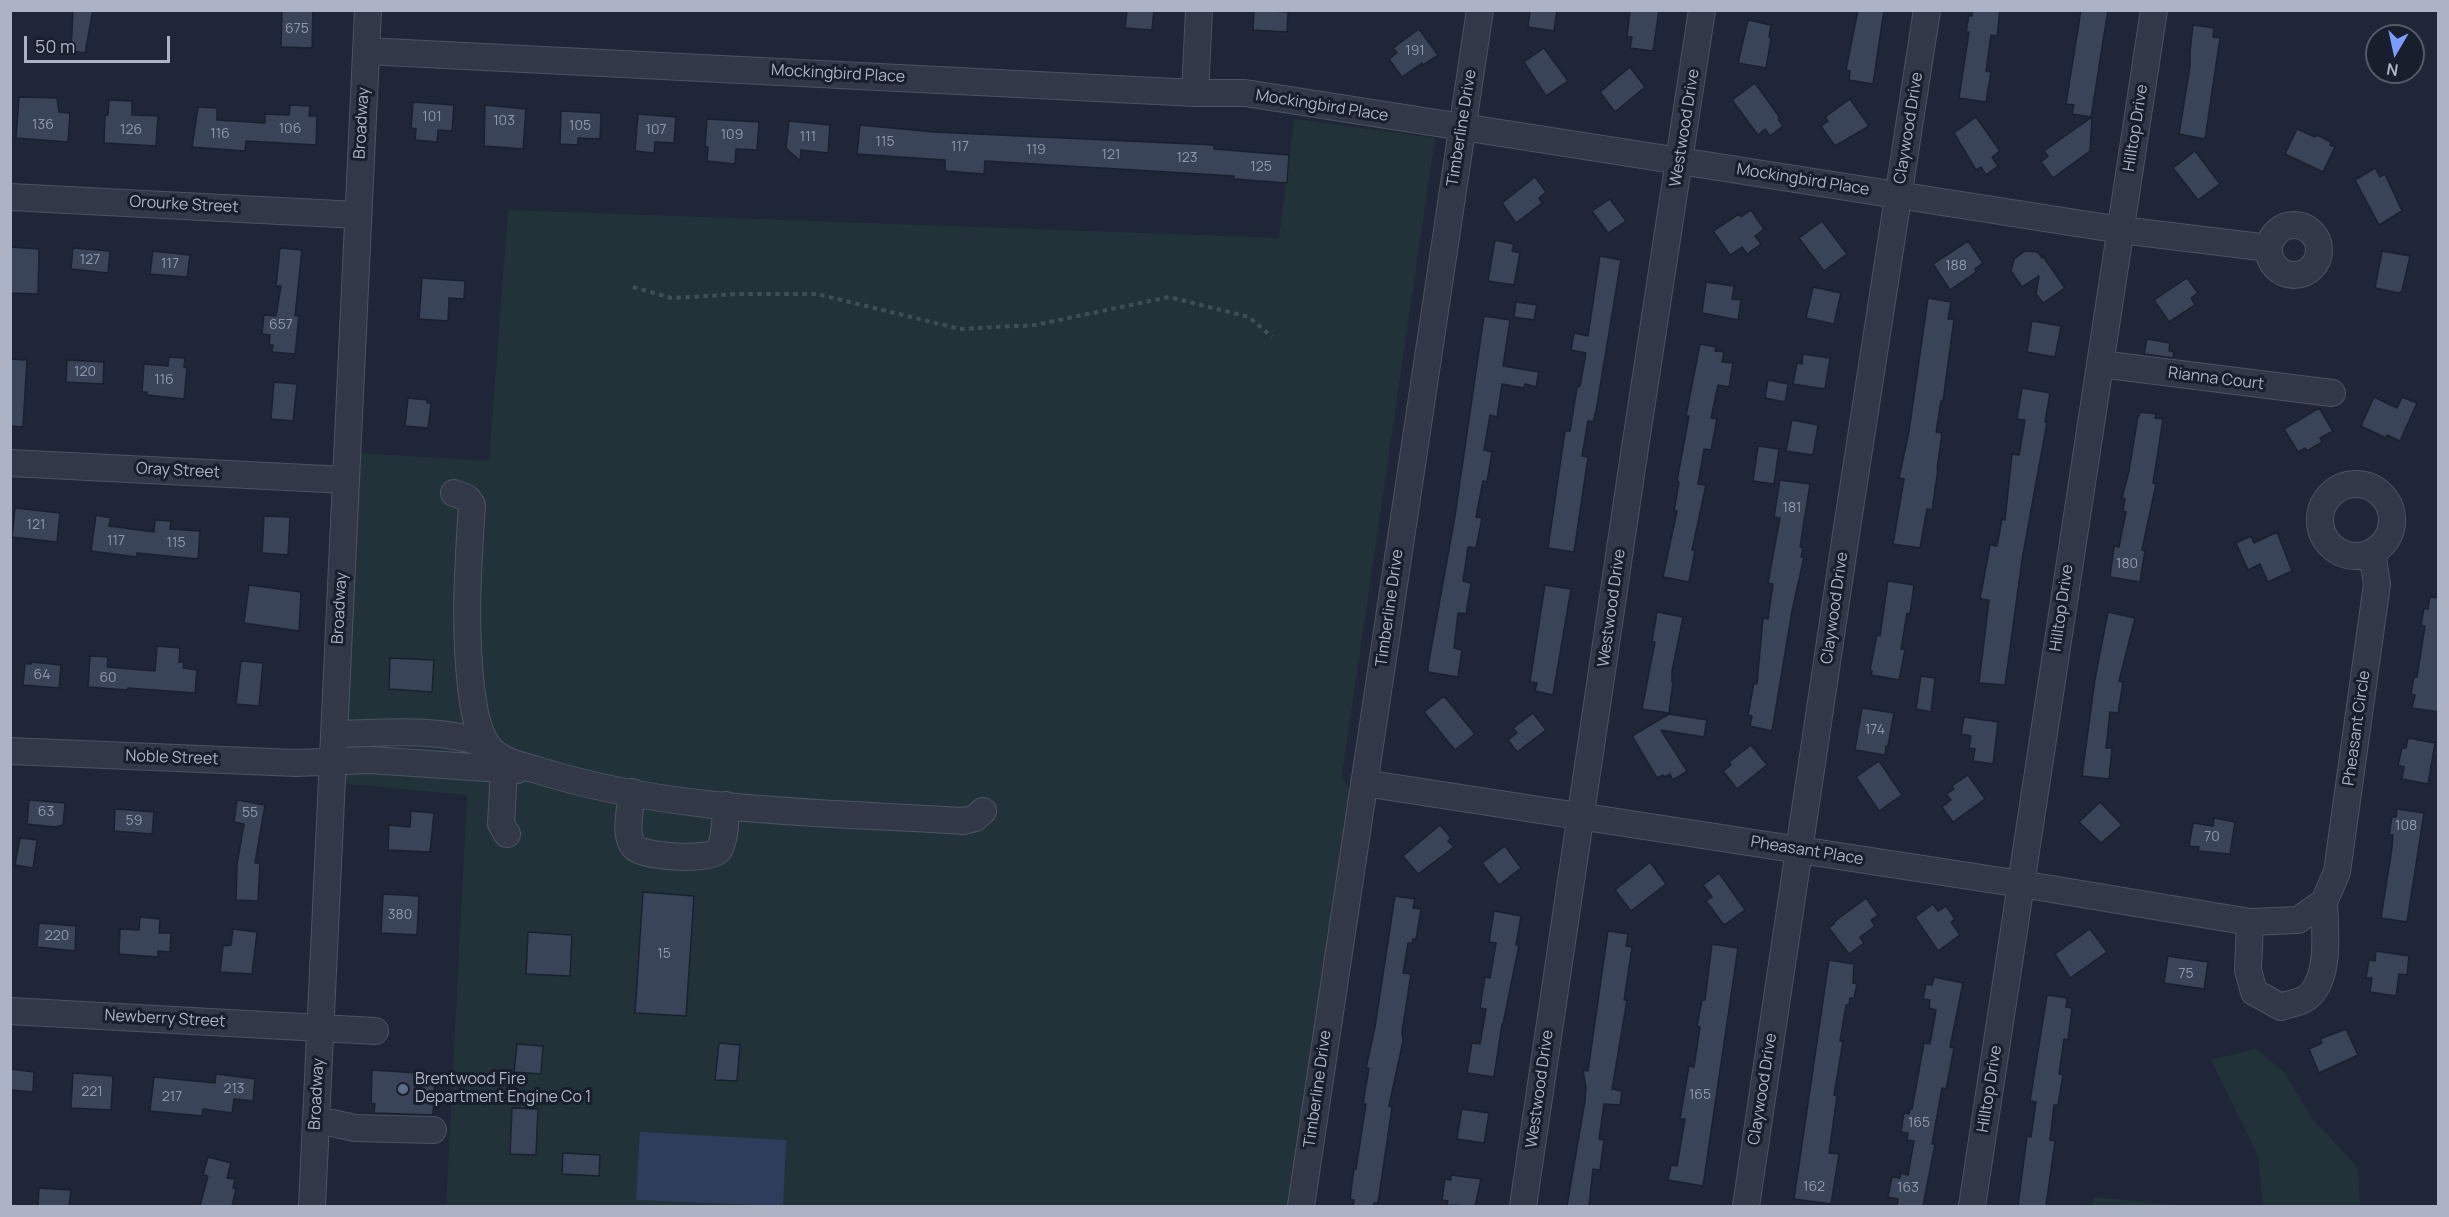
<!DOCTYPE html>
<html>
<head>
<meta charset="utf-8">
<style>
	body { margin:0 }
	#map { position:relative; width:2449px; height:1217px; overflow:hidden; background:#1f2637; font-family:Manrope,sans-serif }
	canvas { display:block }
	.frame { position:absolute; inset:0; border:12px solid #acb3c5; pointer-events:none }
	.north { position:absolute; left:2365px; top:24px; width:60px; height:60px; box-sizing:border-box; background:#181e2c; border:2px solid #535a69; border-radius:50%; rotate:189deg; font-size:16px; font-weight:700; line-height:24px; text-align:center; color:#acb3c5 }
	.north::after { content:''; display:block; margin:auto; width:21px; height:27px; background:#7a9cfc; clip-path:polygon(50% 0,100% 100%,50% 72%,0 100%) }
	.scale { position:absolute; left:24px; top:36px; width:146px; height:27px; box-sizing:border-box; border:3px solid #acb3c5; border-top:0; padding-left:8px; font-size:18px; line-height:21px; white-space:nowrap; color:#acb3c5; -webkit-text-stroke:4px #181e2c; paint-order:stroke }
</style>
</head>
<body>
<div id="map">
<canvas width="2449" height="1217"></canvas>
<div class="frame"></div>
<div class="north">N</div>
<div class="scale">50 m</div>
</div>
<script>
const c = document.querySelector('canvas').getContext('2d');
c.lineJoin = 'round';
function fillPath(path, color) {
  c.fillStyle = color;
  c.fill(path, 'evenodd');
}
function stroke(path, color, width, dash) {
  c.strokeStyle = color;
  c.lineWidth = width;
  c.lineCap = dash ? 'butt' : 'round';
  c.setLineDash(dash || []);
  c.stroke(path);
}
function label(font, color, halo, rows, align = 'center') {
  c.font = font + ' Manrope,sans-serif';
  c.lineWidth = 6;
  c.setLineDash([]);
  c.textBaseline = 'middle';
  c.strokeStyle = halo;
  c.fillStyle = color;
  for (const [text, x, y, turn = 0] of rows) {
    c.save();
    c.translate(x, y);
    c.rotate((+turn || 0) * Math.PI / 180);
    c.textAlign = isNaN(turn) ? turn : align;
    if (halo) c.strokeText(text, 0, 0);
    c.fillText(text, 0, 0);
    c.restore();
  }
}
fillPath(new Path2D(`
	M1294,119L1435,138L1342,775L1353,797L1291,1206H446L467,795L339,783L357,453L489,461L508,210L1279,238Z
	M2256,1049L2285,1073L2311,1117L2358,1168L2360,1206H2263L2258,1156L2211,1060Z
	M2094,1197L2184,1206H2092Z`), '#213338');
fillPath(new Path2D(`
	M640,1132L786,1140L783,1206L636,1200Z`), '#2f3d5d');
const building = new Path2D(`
	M73,10H93L85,53L71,51Z
	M282,10H313L312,48L281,47Z
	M1127,10H1154L1152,30L1125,28Z
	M1254,10L1288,12L1287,32L1253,30Z
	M1530,10H1557L1554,31L1528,27Z
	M1630,10H1659L1653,51L1630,48L1632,37H1627Z
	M1858,10H1884L1873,84L1849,80L1850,71L1846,70Z
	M1972,10H2000L1997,36L1991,35L1986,71L1991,72L1986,102L1959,98L1969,32H1966L1969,15L1972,16Z
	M2081,10H2108L2091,117L2072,114L2074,105L2066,104Z
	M1748,20L1771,25L1769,37L1771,38L1766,68L1738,63Z
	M2193,25L2214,28L2213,37L2220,38L2205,139L2179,134L2190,66V52Z
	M1419,29L1438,55L1423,65L1422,63L1402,77L1389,59L1397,53L1393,48Z
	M1544,48L1568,81L1546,96L1524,62Z
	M1630,67L1645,87L1615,112L1600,92Z
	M1755,83L1780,118L1778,119L1783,126L1770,136L1765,129L1758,135L1732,100Z
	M19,97L57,98L59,112L70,113L68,142L16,138Z
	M1850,99L1869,126L1835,146L1821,126L1828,121L1825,117Z
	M109,100L132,101V115L158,116L156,146L104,143L105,115H108Z
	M413,102L454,105L452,131L438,130L437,142L415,140L416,129L411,128Z
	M290,105L310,106L309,116H317L316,145L246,141L245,151L192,147L198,107L217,108V120L265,123V114L289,115Z
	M485,105L526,109L523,149L484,146Z
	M561,111L601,113L600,139L578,138V145L560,144Z
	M638,114L676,117L674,143L655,142L654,153L635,151Z
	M1976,117L2000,151L1992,157L1998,166L1986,175L1981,167L1976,170L1954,133Z
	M2092,117L2090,151L2053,178L2041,162L2048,156L2044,151Z
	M707,119L759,122L757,150L736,149L735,164L707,161L708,147H705Z
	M789,121L830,125L828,153L801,150L800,161L786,148Z
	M860,125L934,132L1214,145V149L1289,155L1287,183L1234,179V176L985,161L984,174L945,171V160L857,154Z
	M2297,129L2315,137L2317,135L2331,142L2330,145L2335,147L2323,172L2285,154Z
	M2195,151L2220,184L2198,200L2173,168Z
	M2375,168L2380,177L2385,174L2402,211L2379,225L2355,180Z
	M1535,177L1546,192L1539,198L1542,203L1516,223L1502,203Z
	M1610,199L1626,221L1608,233L1592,211Z
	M1751,210L1764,229L1755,236L1761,244L1747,254L1742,247L1730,255L1713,231L1739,214L1741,217Z
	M1822,221L1847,254L1824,271L1799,238Z
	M1495,240L1514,244L1512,251L1520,253L1514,285L1488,281Z
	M1968,241L1983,263L1975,269L1976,272L1950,290L1933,264Z
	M10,247L39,249L38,294L11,293Z
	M73,248L110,251L108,273L71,269Z
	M280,248L302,250L295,316H299L295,354L272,352L273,345H269L270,335L262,334L264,315L276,316L281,286H276Z
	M153,251L190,255L187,277L150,274Z
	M2025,251L2038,252L2042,258V255L2065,288L2043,303L2036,294L2039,276L2022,287L2011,271L2014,259Z
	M2382,251L2410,256L2402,291L2399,293L2375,288Z
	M1600,256L1621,260L1596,411L1593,422L1588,421L1582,456L1588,457L1574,552L1548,548L1565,431H1570L1577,388L1580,386L1586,353L1571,350L1574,333L1588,336Z
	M422,278L465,281L464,299L449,298L448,321L419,319Z
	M2187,278L2198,293L2191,298L2195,305L2169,322L2154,300Z
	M1706,282L1734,286L1732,299L1741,300L1738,320L1702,313Z
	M1813,287L1841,293L1834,324L1806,318Z
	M1928,298L1951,302L1948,319H1954L1943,401H1941L1936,432L1942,433L1937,469H1938L1932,510L1927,509L1920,548L1893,544L1904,479L1899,478L1909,431Z
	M1516,302L1537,305L1534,320L1514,317Z
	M1484,316L1510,320L1503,366L1539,372L1536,387L1525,384L1524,388L1502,384L1497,417L1490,415L1484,450L1492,452L1487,482L1483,481L1476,517L1482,518L1476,548L1468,547L1463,581L1471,583L1466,614L1458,613L1454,648L1462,650L1458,677L1428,672V666L1455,516Z
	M2032,321L2061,326L2055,357L2027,352Z
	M2147,339L2170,343L2169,351L2174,352L2173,358L2144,354Z
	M1700,344L1716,347L1715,351L1724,352L1722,362L1733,363L1729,387L1718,385L1711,418L1717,419L1711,450L1704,449L1698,484L1706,485L1692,550H1695L1689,582L1663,577L1677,511H1674L1679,482L1677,481L1689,416H1686Z
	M1803,354L1830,358L1825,389L1793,384L1797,363L1802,364Z
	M169,357L185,358L184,367L187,368L184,399L147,395V392H142L144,364L168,366Z
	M10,359L27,360L23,427L10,426Z
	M67,360L104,362L103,384L66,382Z
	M1768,380L1788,384L1785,402L1765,398Z
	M274,382L297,384L293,421L271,419Z
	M2022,388L2050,393L2045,422H2047L2022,560L2005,685L1979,683L1989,600L1980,599L1990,545L1997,546L2002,519L2005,520L2012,454L2019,455L2025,420L2017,419Z
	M2374,397L2397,408L2402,397L2417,403L2400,441L2387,435L2386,438L2361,426Z
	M408,398L427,400V403H431L428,428L405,426Z
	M2319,408L2333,431L2320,438L2322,442L2307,451L2305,448L2298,452L2284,429Z
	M2140,412L2156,414L2155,418L2163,419L2153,483L2156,484L2142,550L2145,551L2140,582L2110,577L2114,546L2119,547L2126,512L2123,511L2125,499L2122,498L2129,471L2138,416H2139Z
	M1792,420L1818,425L1813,455L1786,451Z
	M1758,446L1779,449L1774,484L1753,481Z
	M1780,480L1810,484L1800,547L1803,548L1801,557H1804L1792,611L1772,731L1750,726L1752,716L1748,715L1754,683L1757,684L1763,618L1768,619L1773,584L1768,583L1780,518L1774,517Z
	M15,508L60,513L57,542L12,537Z
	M96,515L111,518L109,526L154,532L155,520L171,521L170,529L200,531L198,559L137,553V557L91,551Z
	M264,516L290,517L288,555L262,553Z
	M2277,532L2292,571L2268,582L2260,564L2248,570L2236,543L2251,536L2254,543Z
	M1888,581L1914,585L1910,614L1907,613L1901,649L1905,650L1899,680L1871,675L1872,671L1870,670L1877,635L1880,636Z
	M249,585L301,592L299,631L244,623Z
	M1545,585L1571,589L1553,695L1535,691L1537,683L1530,682Z
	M2430,597L2439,598V712L2412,708L2415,695L2411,694L2414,677H2417L2425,626H2421L2424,608L2428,609Z
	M1657,612L1683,617L1672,671V682H1673L1669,713L1642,709L1655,642H1652Z
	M2108,612L2135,618L2119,681L2123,682L2118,713L2110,712L2106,748H2112L2109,779L2082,776L2095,679Z
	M157,646L180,648L179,662H184L183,668L197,670L195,693L128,688L127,690L88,687L90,656L108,657L107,667L155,671Z
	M390,658L434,660L432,692L389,689Z
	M241,661L263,663L259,706L236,704Z
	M32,662L61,665L59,688L23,685L25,664H31Z
	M1921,676L1935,678L1931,712L1916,709Z
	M1444,696L1475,734L1455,750L1424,712Z
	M1862,708L1894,713L1888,746H1886L1885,755L1855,750Z
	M1533,713L1546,730L1517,752L1508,740L1517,733L1513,728Z
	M1669,714L1707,720L1704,737L1661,730L1687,771L1673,780L1670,774L1665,777L1663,775L1657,778L1632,736Z
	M1964,717L1998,722L1993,764L1973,761L1975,749L1969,748L1971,736L1961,734Z
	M2408,738L2435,743L2428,784L2402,779L2404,767L2398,765L2402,748H2406Z
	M1751,745L1767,765L1737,789L1723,771L1731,765L1729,762Z
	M1879,761L1902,795L1879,811L1856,777Z
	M1968,775L1985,799L1953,822L1942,807L1951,800L1946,794L1954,789L1952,786Z
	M29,800L65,803L63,825L55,827L27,824Z
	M237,800L265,805L255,863H260L258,901L236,900L237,864L244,824L234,822Z
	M2100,802L2122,825L2101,843L2079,822Z
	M115,809L154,812L152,834L114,831Z
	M2397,809L2424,813L2407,922L2381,918L2392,848L2393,835H2389L2392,817H2396Z
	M411,811L434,813L430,852L388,850L389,825L410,827Z
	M2214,818L2235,822L2230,854L2198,851L2199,847L2189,846L2193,823L2213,826Z
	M1440,825L1451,838L1448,841L1454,847L1418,874L1403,856Z
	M20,838L37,840L33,868L15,865Z
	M1505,846L1521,868L1499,885L1482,863Z
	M1650,862L1666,884L1631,911L1615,890Z
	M1719,873L1745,910L1724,925L1706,901L1712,897L1703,885Z
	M643,892L694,896L686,1016L635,1013Z
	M383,894L419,896L417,935L381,933Z
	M1395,896L1415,899L1413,908L1421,909L1416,939H1413L1412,943H1408L1403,973L1411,974L1402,1032L1403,1041L1389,1106L1392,1107L1378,1203H1374L1373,1206H1353L1354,1200L1350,1199L1354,1169H1356L1366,1104H1363L1369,1068H1366L1375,1027Z
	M1866,898L1878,915L1871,920L1875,926L1860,937L1864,943L1849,954L1829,928L1835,923L1834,922Z
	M1933,904L1938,911L1946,906L1955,919L1951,922L1960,935L1938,951L1915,917Z
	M1494,911L1521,916L1516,945H1519L1503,1024H1502L1494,1077L1467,1073L1472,1043L1480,1044L1486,1009L1480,1008L1485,977L1490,978L1496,943L1489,942Z
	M140,917L160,919L159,933H171L170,952L158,951V957L119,954L120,929L139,930Z
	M39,923L76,926L75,951L37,947Z
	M233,929L257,932L252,974L220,972L223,946L231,945Z
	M2090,929L2107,952L2070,978L2055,954Z
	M1608,931L1628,934L1626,946L1632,947L1624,1000H1627L1612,1089L1622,1091L1620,1105L1604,1104L1599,1139L1604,1140L1600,1170L1593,1169L1589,1206H1567L1585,1101L1586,1088L1583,1070L1588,1071Z
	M528,932L572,935L570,976L526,974Z
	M1712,944L1738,948L1703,1186L1668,1180L1671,1165L1677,1166L1685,1119H1680L1689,1066L1694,1067L1700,1027L1697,1026L1702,1000H1705Z
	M2376,951L2409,956L2407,975L2399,974L2396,996L2370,992L2372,978H2366L2369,960L2375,961Z
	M2168,956L2208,962L2204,989L2164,983Z
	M1829,960L1854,964L1853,983L1857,984L1854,998H1850L1849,1005H1846L1840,1041H1843L1834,1095L1837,1096L1829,1153L1839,1154L1831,1204L1794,1199Z
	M1934,977L1963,983L1950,1047L1954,1048L1951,1063L1946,1089L1942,1088L1932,1144H1935L1923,1206H1897L1898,1199L1888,1197L1892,1177L1900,1178L1901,1173L1908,1175L1914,1141L1907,1140L1908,1133L1901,1132L1904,1113L1909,1114L1910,1108L1912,1109L1924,1043L1930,1044L1936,1010L1929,1008L1930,1000L1923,999L1926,984L1932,985Z
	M2047,995L2067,998L2066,1007L2072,1008L2068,1040L2064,1039L2059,1074L2063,1075L2058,1105H2054L2050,1140L2055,1141L2046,1206H2018L2027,1136L2031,1137L2036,1102L2030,1101Z
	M2346,1029L2358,1055L2319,1073L2309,1049L2322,1043L2320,1039Z
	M719,1043L740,1045L737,1081L715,1080Z
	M517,1044L543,1046L541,1074L514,1072Z
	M10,1069L34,1072L33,1092L10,1090Z
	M372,1070L435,1074L433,1115L374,1113L375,1104L371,1103Z
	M73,1073L113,1076L111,1110L71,1108Z
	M216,1074L255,1079L253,1101L234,1099L232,1113L203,1109L202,1116L150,1111L154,1077L215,1083Z
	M512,1108L538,1109L536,1155L510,1154Z
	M1462,1109L1489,1113L1484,1143L1457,1139Z
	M563,1153L600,1155L599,1176L562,1174Z
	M208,1157L231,1163L227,1178L235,1179L233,1188L236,1189L232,1206H200L208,1176L203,1175Z
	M1451,1175L1481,1179L1475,1206L1447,1205L1448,1201L1442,1200L1445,1179L1451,1180Z
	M39,1188L71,1190L69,1206H38Z`);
fillPath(building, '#3a4458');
stroke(building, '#1a202e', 1.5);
const minor = new Path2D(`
	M366,51L1195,93H1245L2121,230L2269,248
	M1195,93L1199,10
	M10,197L357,215
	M2269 250a25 25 0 1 1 50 0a25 25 0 1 1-50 0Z
	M2100,364L2332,393
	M10,463L346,480
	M2320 520a36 36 0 1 1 72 0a36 36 0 1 1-72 0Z
	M454,493L467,498L472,505C468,566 464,625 471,686C473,705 476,727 486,743C496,760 519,765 537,770C673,813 822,812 964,821L975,818L983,811
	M334,734C385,733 437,727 486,744
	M10,751L296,763L370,760L517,770
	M504,769L501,824L507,834
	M1364,783L2021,884L2250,922L2298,920L2324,902L2337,872L2377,584L2372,553
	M632,792C631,808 623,834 634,847C642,857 709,861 718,851C726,840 725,818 726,805
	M2250,922L2248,970L2254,992L2281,1007C2288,1004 2297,1003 2303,1000C2332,985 2325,928 2324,902
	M10,1011L375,1031
	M316,1123H332L355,1128L433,1130
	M312,1206L368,10
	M1301,1206L1480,10
	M1523,1206L1633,461L1702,10
	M1746,1206L1848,521L1927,10
	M1972,1206L2154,10`);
stroke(minor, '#4d5363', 28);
stroke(new Path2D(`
	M633,287L671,298L741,294H817L960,329L1035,325L1169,297L1249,317L1272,337`), '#3e5056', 4, [4.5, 4.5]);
stroke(minor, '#323848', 26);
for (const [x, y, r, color] of [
	[403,1089,6,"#5c6f8a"]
]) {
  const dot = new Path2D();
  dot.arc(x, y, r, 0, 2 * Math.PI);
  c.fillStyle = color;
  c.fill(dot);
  stroke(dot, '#181e2c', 2);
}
label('14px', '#9097aa', null, [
	["675",297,29],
	["191",1415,51],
	["101",432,117],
	["103",504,121],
	["136",43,125],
	["105",580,126],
	["106",290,129],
	["126",131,130],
	["107",656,130],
	["116",220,134],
	["109",732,135],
	["111",808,137],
	["115",885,142],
	["117",960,147],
	["119",1036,150],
	["121",1111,155],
	["123",1187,158],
	["125",1261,167],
	["127",90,260],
	["117",170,264],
	["188",1956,266],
	["657",281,325],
	["120",85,372],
	["116",164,380],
	["181",1792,508],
	["121",36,525],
	["117",116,541],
	["115",176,543],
	["180",2127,564],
	["64",42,675],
	["60",108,678],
	["174",1875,730],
	["63",46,812],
	["55",250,813],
	["59",134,821],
	["108",2406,826],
	["70",2212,837],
	["380",400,915],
	["220",57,936],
	["15",664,954],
	["75",2186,974],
	["213",234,1089],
	["221",92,1092],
	["165",1700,1095],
	["217",172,1097],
	["165",1919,1123],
	["162",1814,1187],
	["163",1908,1188]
]);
label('16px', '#acb3c5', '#181e2c', [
	["Mockingbird Place",838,74,3],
	["Mockingbird Place",1322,106,9],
	["Broadway",362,123,-87],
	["Timberline Drive",1462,128,-81],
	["Westwood Drive",1685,128,-81],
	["Claywood Drive",1909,128,-81],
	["Hilltop Drive",2136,128,-81],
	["Mockingbird Place",1803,180,9],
	["Orourke Street",184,205,3],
	["Rianna Court",2216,379,7],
	["Oray Street",178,471,3],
	["Broadway",340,608,-87],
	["Timberline Drive",1390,608,-82],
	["Westwood Drive",1612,608,-82],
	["Claywood Drive",1835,608,-82],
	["Hilltop Drive",2062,608,-82],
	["Pheasant Circle",2357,728,-82],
	["Noble Street",172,758,2],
	["Pheasant Place",1807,851,9],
	["Newberry Street",165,1019,3],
	["Timberline Drive",1318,1089,-82],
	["Westwood Drive",1540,1089,-82],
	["Claywood Drive",1763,1089,-81],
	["Hilltop Drive",1990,1089,-81],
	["Broadway",317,1094,-87]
]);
label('16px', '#acb3c5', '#181e2c', [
	["Brentwood Fire",415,1080],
	["Department Engine Co 1",415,1098]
], 'left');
</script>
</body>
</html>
